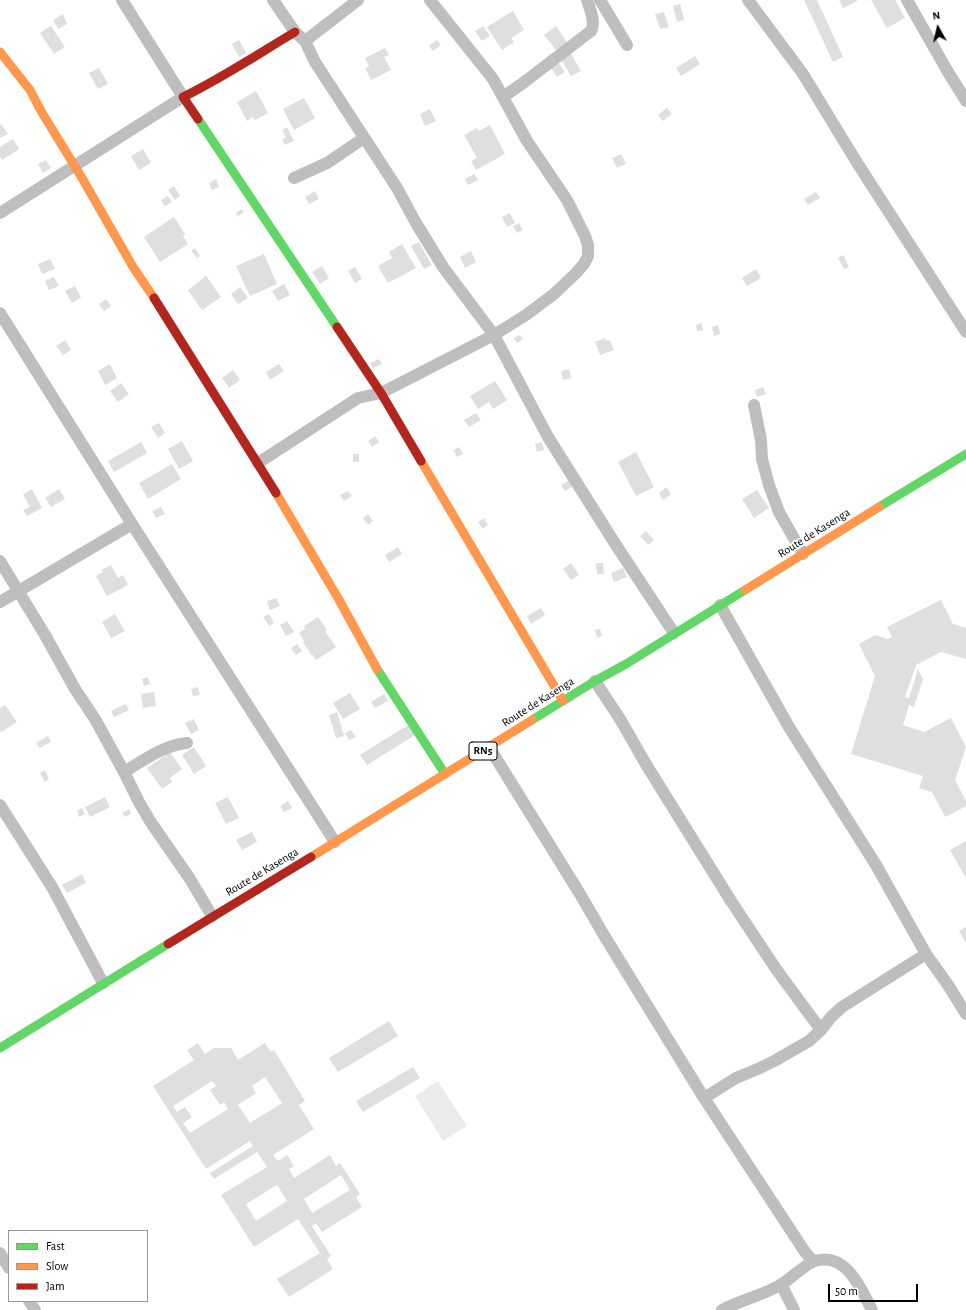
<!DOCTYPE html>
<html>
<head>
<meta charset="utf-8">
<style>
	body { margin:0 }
	#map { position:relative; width:966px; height:1310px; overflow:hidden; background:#fff; font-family:"Alegreya Sans",sans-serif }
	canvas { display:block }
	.legend { position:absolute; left:8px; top:1230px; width:140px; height:72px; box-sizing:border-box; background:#fff; border:1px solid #999; margin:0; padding:5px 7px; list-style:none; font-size:12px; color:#000 }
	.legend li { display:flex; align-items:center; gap:8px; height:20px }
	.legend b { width:20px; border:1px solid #999 }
	.north { position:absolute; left:918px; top:8px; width:40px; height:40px; -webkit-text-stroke:3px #fff; paint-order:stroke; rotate:352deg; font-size:11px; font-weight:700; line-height:16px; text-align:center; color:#000 }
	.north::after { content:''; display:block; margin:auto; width:14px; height:18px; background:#000; clip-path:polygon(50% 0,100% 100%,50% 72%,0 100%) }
	.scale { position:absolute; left:828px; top:1284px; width:90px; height:18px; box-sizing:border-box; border:2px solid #000; border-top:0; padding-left:5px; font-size:12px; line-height:14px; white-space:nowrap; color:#000; -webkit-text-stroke:3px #fff; paint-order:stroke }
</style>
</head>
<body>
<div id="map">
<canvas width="966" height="1310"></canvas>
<ul class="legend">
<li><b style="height:5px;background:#63d668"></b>Fast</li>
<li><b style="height:5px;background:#ff974d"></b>Slow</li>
<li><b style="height:5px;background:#b3261e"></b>Jam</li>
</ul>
<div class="north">N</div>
<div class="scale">50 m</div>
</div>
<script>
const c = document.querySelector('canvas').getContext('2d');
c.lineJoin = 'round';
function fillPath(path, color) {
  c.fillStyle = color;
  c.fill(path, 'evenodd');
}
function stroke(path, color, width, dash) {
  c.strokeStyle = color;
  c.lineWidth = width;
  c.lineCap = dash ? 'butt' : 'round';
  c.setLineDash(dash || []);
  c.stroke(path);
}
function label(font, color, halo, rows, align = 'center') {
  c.font = font + ' "Alegreya Sans",sans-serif';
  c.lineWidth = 3.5;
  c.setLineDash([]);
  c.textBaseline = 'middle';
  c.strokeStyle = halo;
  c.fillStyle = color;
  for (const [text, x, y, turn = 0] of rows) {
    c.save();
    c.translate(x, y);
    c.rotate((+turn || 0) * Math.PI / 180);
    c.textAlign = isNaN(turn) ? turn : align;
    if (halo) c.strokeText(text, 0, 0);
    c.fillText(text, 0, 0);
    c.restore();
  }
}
fillPath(new Path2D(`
	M438,1081L467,1126L443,1141L415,1096Z`), '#ececec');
fillPath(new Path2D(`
	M804,0H817L843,57L833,62Z
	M839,0H857V1L843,8Z
	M871,0H895L905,18L887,28Z
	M680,4L684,20L677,22L673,6Z
	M513,11L524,30L511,38L514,42L502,50L487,27Z
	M664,12L669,27L660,29L655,14Z
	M63,14L67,24L58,29L53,20Z
	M51,26L65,47L54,54L40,33Z
	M483,26L490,36L482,41L475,31Z
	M556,26L567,42L556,50L544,35Z
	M239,40L246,53L239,57L232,44Z
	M437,40L441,45L433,51L429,46Z
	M385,48L389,55L384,57L391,70L371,80L365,68L369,66L365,58Z
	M569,50L581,71L571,76L559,56Z
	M695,56L700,64L681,76L676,68Z
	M559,63L565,72L557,77L551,68Z
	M99,68L108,84L98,89L89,73Z
	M256,91L268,113L255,120L253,117L247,121L237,102Z
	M304,98L315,118L294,130L283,109Z
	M667,108L672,114L663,121L658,115Z
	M430,109L436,121L425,126L420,114Z
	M1,124L8,134L0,138V125Z
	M490,125L505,154L476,170L471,161L477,158L464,135L477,128L479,131Z
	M287,127L294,141L285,145L282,140L286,137L282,130Z
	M13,139L19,149L2,160L0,157V147Z
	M143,149L151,163L139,170L131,156Z
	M621,154L626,164L617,168L612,158Z
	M46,160L51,168L43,173L38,164Z
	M474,174L478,180L468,185L465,179Z
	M216,179L219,187L212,190L209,183Z
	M174,186L180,196L175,200L168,190Z
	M315,191L319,199L309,204L305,197Z
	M816,192L820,198L808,205L804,199Z
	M168,196L172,202L165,206L161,200Z
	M242,209L244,212L238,216L236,213Z
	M510,213L515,223L507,227L502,217Z
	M174,217L185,234L183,236L188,244L160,262L144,237Z
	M519,223L523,230L517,233L513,226Z
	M419,242L432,265L424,269L411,246Z
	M402,244L416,268L388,283L378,266L392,258L389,252Z
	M195,248L200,256L197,258L191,250Z
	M471,251L476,262L465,268L460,257Z
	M264,254L277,284L250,296L236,266Z
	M843,255L849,267L844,269L838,258Z
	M50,259L55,269L42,274L38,264Z
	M322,266L329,278L320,284L312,272Z
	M355,267L362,279L355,283L348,271Z
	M756,269L761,278L747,286L742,278Z
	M206,276L221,297L202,310L188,290Z
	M54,277L59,286L49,290L45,281Z
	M284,284L290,295L278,301L272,291Z
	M75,286L81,298L72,303L65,291Z
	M240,287L248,298L238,304L231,294Z
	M106,299L111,306L104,311L99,304Z
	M702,323L703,330L697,331L696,325Z
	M718,325L720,334L714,336L712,327Z
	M520,335L523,339L517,343L514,338Z
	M605,338L607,341L610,340L614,350L600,355L595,342Z
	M65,340L71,350L63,355L56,346Z
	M379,359L382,364L373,368L370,363Z
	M110,364L117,378L105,385L98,371Z
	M279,364L284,371L270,380L266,372Z
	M569,369L571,378L563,380L561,371Z
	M233,370L240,380L229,388L222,378Z
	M495,381L507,400L493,409L489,402L478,409L470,396Z
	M121,383L129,394L118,402L110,391Z
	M763,387L766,394L757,397L755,390Z
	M476,413L481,420L469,427L464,420Z
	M159,423L165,433L158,438L151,427Z
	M375,436L379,442L372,447L368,441Z
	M182,441L193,461L179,469L168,449Z
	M141,442L147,453L114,472L108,461Z
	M542,442L544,450L537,452L535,444Z
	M459,447L463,454L457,457L453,450Z
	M636,452L654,487L636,496L618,462Z
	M353,454H359V462H353Z
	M172,464L181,479L148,499L139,483Z
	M569,480L573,486L565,491L561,485Z
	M666,487L671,494L663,500L659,493Z
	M32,489L42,508L27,516L23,510L30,507L23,494Z
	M59,489L65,499L51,507L45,498Z
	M757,490L769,508L754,518L742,499Z
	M348,491L352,496L344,501L340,495Z
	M161,507L165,514L156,518L152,511Z
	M368,514L373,521L368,525L363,518Z
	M484,518L488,525L483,529L478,522Z
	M646,531L654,540L648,545L640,536Z
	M398,547L402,554L389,562L385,555Z
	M571,563L579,575L571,580L563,569Z
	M596,563H603L604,574H597Z
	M111,565L118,578L123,575L128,585L107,596L96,576L103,572L101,570Z
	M623,568L627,577L614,582L611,573Z
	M276,598L280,606L270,610L267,601Z
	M941,600L953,624L966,628V659L941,652L916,665L905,697L909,698L918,669L923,679L914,707L909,705L903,725L924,732L951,718L966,747L955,780L966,801V806L945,817L932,792L919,788L923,776L851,754L875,676L859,644L875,635L888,639L892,637L887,627Z
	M541,608L545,615L531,624L527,616Z
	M115,614L125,631L111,638L102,622Z
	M269,614L274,623L269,626L263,617Z
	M318,617L327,630L325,631L336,647L316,660L313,655H311L303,642L304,641L299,633L305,629L304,626Z
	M287,621L294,632L286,636L280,625Z
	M600,629L602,636L597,638L595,630Z
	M297,644L302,651L296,655L291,648Z
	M148,677L150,684L144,686L142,679Z
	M198,687L200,695L193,696L191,689Z
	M154,692L156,706L143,708L141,694Z
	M350,693L360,709L343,719L333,703Z
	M384,694L388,701L375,708L371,702Z
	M126,704L129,710L114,717L111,711Z
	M5,705L17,722L1,732L0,729V708Z
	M337,712L344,736L336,738L329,715Z
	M194,719L199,730L191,734L185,723Z
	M408,725L415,735L367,765L360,755Z
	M351,730L356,737L349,740L345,733Z
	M48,736L51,742L40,748L36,743Z
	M194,747L206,766L194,774L182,755Z
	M170,752L182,769L170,778L172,782L162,789L147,768Z
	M45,770L49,779L45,782L40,773Z
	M105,797L110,807L90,817L85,807Z
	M228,797L239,818L226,824L215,803Z
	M288,801L292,808L284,812L280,806Z
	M82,808L85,814L79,817L77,810Z
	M129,809L131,814L125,817L122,813Z
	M252,832L257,842L242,850L236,840Z
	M966,841V878L950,850Z
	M82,874L86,883L67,893L62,885Z
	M966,927V943L959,931Z
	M389,1021L398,1036L338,1072L329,1058Z
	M198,1043L205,1054L214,1048H231L238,1060L265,1043L271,1052L274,1050L305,1101L299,1105L314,1129L273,1155L278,1161L287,1155L294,1166L289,1169L294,1178L330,1155L336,1166L340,1163L360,1194L356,1197L362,1207L322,1232L316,1223L312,1226L331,1256L327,1259L333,1269L289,1297L277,1279L320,1253L298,1219L254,1247L221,1195L267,1167L257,1152L214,1179L210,1173L253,1146L250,1141L206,1169L153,1086L194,1060L187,1050ZM265,1077L282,1103L250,1123L238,1105L256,1093L252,1086ZM212,1081L216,1086L210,1090L220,1105L224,1102L228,1109L190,1133L183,1123L192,1117L185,1107L177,1112L173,1106ZM341,1175L350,1190L312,1213L304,1199ZM277,1185L287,1201L256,1221L246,1204Z
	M413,1067L420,1078L363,1112L356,1101Z`), '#dfdfdf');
stroke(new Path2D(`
	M273,0L295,32L305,41L315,62L397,188L416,223L443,267L494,335L548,437L614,542L674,633
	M600,0L627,45
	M748,0L803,74L856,161L966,332
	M907,0L948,72L966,101
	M305,41L358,0
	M503,97L523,83L591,31C596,23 590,9 587,0
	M294,178L327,163L364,138
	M0,213L183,97L122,0
	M0,313L132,524L335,842
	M754,405L761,440L762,459L769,485L779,512L803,554
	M258,463L358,398L381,393L494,335L526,315L554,294L576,273L584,264L588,256V245L585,236L567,200L527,141L493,79L430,0
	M0,561L45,635L75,689L95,719L124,772L139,802L150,821L190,879L212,916
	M0,602L132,524
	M720,605L789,727L876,865L926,954L948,985L966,1014
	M595,681L620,719L647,766L731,901L776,969L821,1030
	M489,747L580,894L605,937L704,1098L805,1252L813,1261
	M124,772C144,760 164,745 187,743
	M0,805L52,887L103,983
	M704,1098L736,1078L760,1068L776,1060L809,1041L821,1030L831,1017L842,1007L926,954
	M0,1253L9,1268
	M781,1284L794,1310
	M29,1301L35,1310
	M722,1310C741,1300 764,1295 782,1284C790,1279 807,1263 815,1261C846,1252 860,1287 872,1310`), '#bebebe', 12);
stroke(new Path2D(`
	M198,119L337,327
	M879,507L966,454
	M377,669L445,774
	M532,720L595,681L626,664L745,590
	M0,1048L168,944`), '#63d668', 9);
stroke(new Path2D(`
	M0,52L30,90L41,111L82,178L133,267L154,298
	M421,461L563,701
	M276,493L338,598L377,669
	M745,590L879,507
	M311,857L532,720`), '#ff974d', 9);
stroke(new Path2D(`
	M198,119L183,97C222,78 258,54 295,32
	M154,298L276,493
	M337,327L381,393L421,461
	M168,944L311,857`), '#b3261e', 9);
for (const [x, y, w] of [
	[483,751,28]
]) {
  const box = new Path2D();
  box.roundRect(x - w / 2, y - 9, w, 18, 3);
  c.fillStyle = '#fff';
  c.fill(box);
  stroke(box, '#000', 1);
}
label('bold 11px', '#000', null, [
	["RN5",483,751]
]);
label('12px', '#000', '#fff', [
	["Route de Kasenga",814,533,-32],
	["Route de Kasenga",538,702,-32],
	["Route de Kasenga",262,872,-31]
]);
</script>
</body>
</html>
